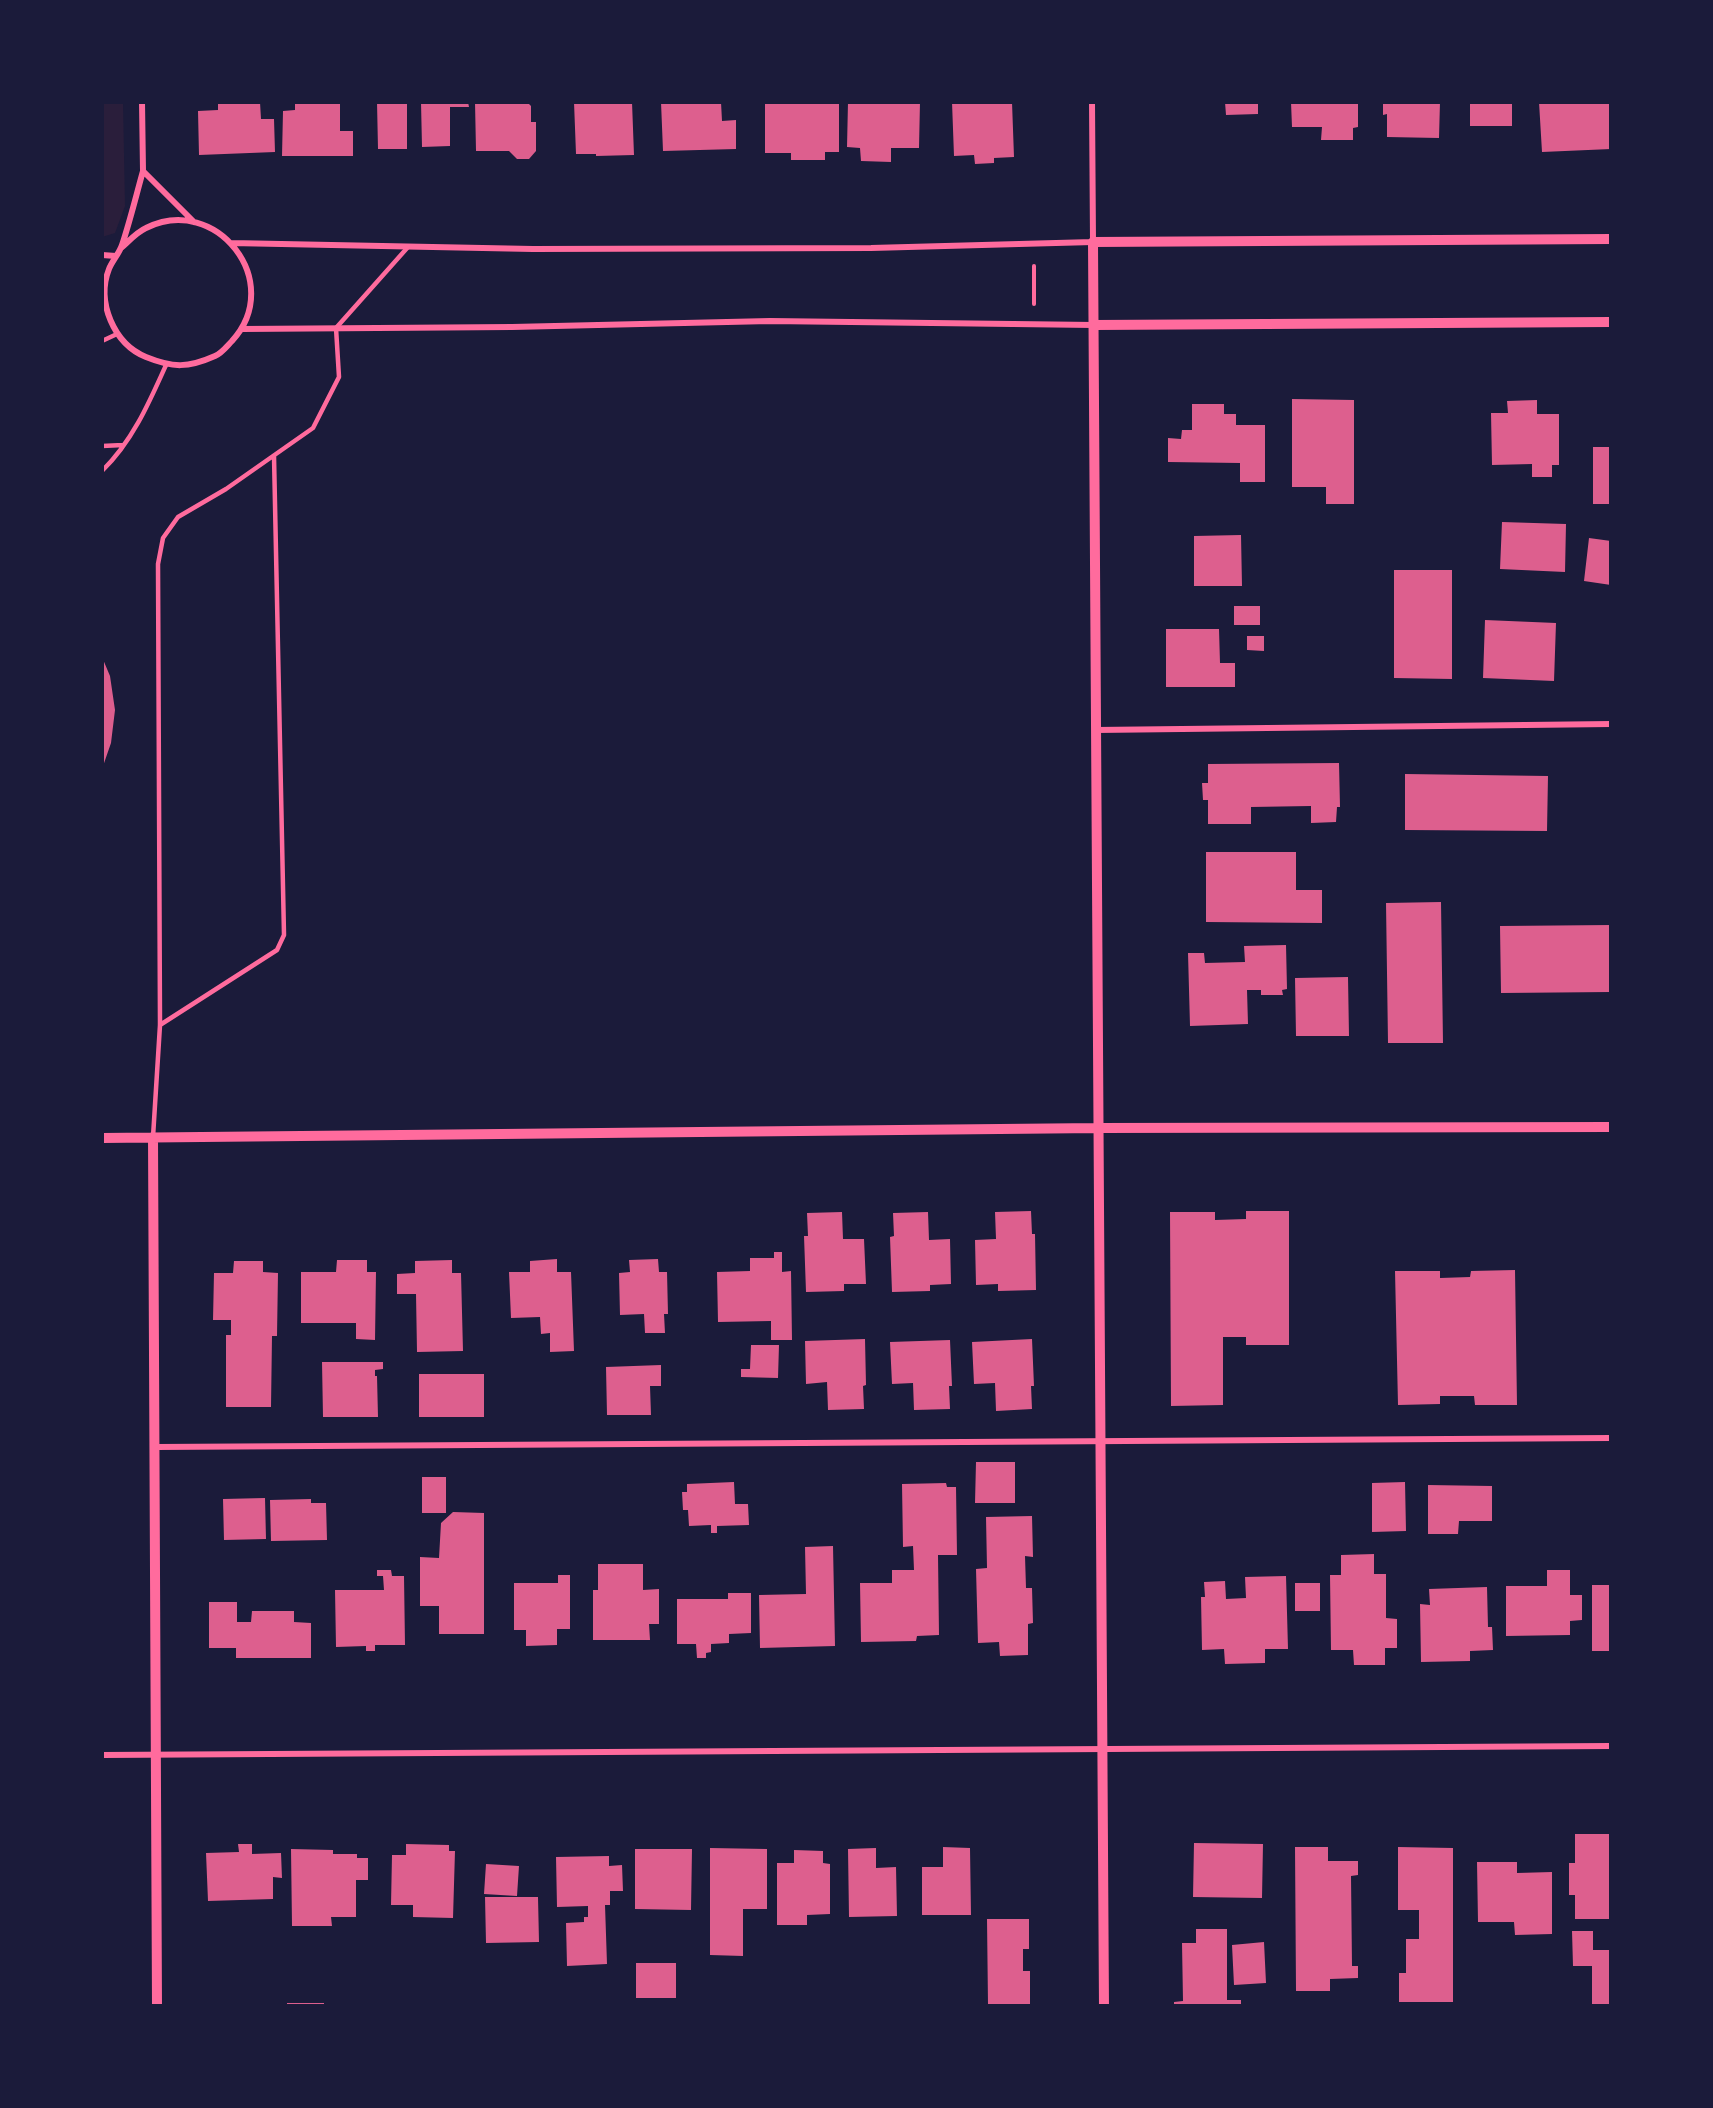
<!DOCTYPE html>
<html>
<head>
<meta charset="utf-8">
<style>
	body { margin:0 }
	#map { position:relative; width:1713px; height:2108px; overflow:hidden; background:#1b1b3a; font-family:"Golos Text",sans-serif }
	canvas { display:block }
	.frame { position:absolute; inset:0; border:104px solid #1b1b3a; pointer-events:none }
</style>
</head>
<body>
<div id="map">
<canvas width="1713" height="2108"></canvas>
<div class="frame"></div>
</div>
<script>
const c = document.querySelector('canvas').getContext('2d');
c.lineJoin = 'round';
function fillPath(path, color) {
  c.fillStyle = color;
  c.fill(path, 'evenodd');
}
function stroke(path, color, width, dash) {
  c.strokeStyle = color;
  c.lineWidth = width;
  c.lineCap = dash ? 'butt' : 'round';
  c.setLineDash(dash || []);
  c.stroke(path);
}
fillPath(new Path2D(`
	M102,102H123L125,206L115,233L102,237Z`), '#2a1e3b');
fillPath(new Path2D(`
	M218,102H260L261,119H274L275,152L199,155L198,111L218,110Z
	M295,102H340V131H353V156H282L283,111L295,110Z
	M377,102H407V149H378Z
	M421,102H468L469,107H450V146L422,147Z
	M475,102H527L531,106V122H536V151L529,159H517L509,151H476Z
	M574,102H632L634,155L596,156V154H576Z
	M661,102H721L722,121L736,120V149L663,151Z
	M765,102L839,103V152H825V160H791V153H765Z
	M848,102H920L919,148H891V162L861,161L860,148L847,147Z
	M952,102H1012L1014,157L994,158V163L975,164L974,155L954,156Z
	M1225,102H1258V114L1226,115Z
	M1291,102H1358V127L1353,128V140H1321L1322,127H1292Z
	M1383,102H1440L1439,138L1387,137V114L1383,115Z
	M1470,102H1512V126H1470Z
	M1539,102H1611V149L1542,152Z
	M1292,399L1354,400V504H1326V487H1292Z
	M1537,400V414H1559V465H1552V477H1532V464L1492,465L1491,413H1508L1507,401Z
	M1192,404H1224V414H1236V425H1265V482H1240V463L1168,462V438L1181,439L1182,430H1192Z
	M1593,447H1611V504H1593Z
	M1502,522L1566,524L1565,572L1500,569Z
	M1241,535L1242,586H1194V536Z
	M1589,538L1611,541V585L1584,581Z
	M1394,570H1452V679L1394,678Z
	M1234,606H1260V625H1234Z
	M1485,620L1556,623L1554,681L1483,678Z
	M1166,629H1219L1220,663H1235V687H1166Z
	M1247,636H1264V651L1247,650Z
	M102,657L110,676L115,710L111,743L102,769Z
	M1339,763L1340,807H1337L1336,822L1311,823V806L1251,807V824H1208V800H1203L1202,783H1208V764Z
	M1405,774L1548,776L1547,831L1405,830Z
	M1206,852H1296V890H1322V923L1206,922Z
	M1441,902L1443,1043H1388L1386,903Z
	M1611,925V992L1501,993L1500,926Z
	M1286,945L1287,989L1282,990L1283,995H1261V990H1247L1248,1024L1190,1026L1188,953H1204L1205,963L1245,962L1244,946Z
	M1348,977L1349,1036H1296L1295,978Z
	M1031,1211L1032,1234H1035L1036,1290L998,1291V1284L976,1285L975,1240L996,1239L995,1212Z
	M1246,1211H1289V1345H1246V1337H1223V1405L1171,1406L1170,1212H1215V1220L1246,1219Z
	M842,1212L843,1239H864L866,1284H844V1291L806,1292L804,1236H808L807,1213Z
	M928,1212L929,1240L950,1239L951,1284L930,1285V1291L892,1292L890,1237L894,1236L893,1213Z
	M774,1252H782V1272L791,1271L792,1340H771V1321L718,1322L717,1272L750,1271V1258H774Z
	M557,1259V1272H571L574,1351L550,1352V1333L541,1334L540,1317L511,1318L509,1272H530V1261Z
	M658,1259L659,1272H667L668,1314H664L665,1333H645L644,1314L620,1315L619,1273L630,1272L629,1260Z
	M337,1260H367V1272H376L375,1340L356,1339V1323H301V1272H336Z
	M452,1260V1273H461L463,1351L417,1352L416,1294H397V1274L415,1273V1261Z
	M234,1261H263V1272L278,1273L277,1336H272L271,1407H226V1335H231V1320H213L214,1273H233Z
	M1515,1270L1517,1405H1475L1474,1396H1440V1404L1398,1405L1395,1271H1440V1278L1470,1277L1471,1271Z
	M865,1339L866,1385L863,1386L864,1409L828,1410L827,1382L806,1384L805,1341Z
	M1032,1339L1034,1386H1031L1032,1409L996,1411L995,1383L974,1384L972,1342Z
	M950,1340L952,1386H949L950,1409L914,1410L913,1383L892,1384L890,1342Z
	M751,1345H779L778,1378L741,1377V1369H750Z
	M322,1362H383V1369L375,1370V1376H377L378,1417H323Z
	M661,1365V1386H650L651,1415H607L606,1367Z
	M419,1374H484V1417H419Z
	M976,1462H1015V1503H975Z
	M422,1477H446V1513H422Z
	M734,1482L735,1504H748L749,1525L717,1526V1533H711V1525L689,1526L688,1510H683L682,1492H687V1484Z
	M1405,1482L1406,1531L1372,1532V1483Z
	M946,1483L947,1487H956L957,1555H938L939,1635L917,1636L916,1641L861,1642L860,1583H892V1570H914L913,1546L903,1547L902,1484Z
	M1428,1485L1492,1486V1521H1459L1458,1534H1428Z
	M265,1498L266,1539L224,1540L223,1499Z
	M311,1499V1503H326L327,1540L271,1541L270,1500Z
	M453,1512L484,1513V1634H439V1606H420V1557L439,1558L441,1523Z
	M1032,1516L1033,1557L1025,1556L1026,1588H1032L1033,1623L1028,1624V1655L1000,1656L999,1642L978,1643L976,1569L987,1568L986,1517Z
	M833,1546L835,1646L760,1648L759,1595L806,1594L805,1547Z
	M1374,1554V1574H1386V1618L1397,1619V1648H1385V1665H1354L1353,1650H1331L1330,1575H1341V1555Z
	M598,1564H643V1590L659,1589V1624H649L650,1640H593V1590H598Z
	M377,1570H391L392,1576H404L405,1645H375V1651H366V1646L336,1647L335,1590H384L383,1576H377Z
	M1547,1570H1570V1595H1582V1620L1570,1621V1635L1506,1636V1586H1547Z
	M558,1575H570V1629H557V1645L526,1646V1630H514V1583H558Z
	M1286,1576L1288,1649H1265V1663L1225,1664L1224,1649L1202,1650L1201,1597H1205L1204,1582L1225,1581L1226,1599L1246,1598L1245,1577Z
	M1295,1583H1320V1611H1295Z
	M1592,1585H1611V1651H1592Z
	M1487,1587L1488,1627H1492L1493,1650L1470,1651V1661L1421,1662L1420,1604L1430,1605L1429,1589Z
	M728,1593H751V1633L729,1634V1643L711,1644V1652L706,1653V1658H697L696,1644H677V1599H728Z
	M209,1602H237V1622H251L252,1611H294V1622L311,1623V1658H236V1648H209Z
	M1575,1834H1611V1919H1575V1895H1569V1863H1575Z
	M1194,1843L1263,1844L1262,1898L1193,1897Z
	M238,1844H252V1854L281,1853L282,1878L273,1877V1899L208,1901L206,1853L239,1852Z
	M406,1844L449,1845V1851H455L453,1918L413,1917V1905H391L392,1855H406Z
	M943,1847L970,1848L971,1915H922V1867H943Z
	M1295,1847H1328V1861H1358V1875L1351,1876L1352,1966H1358V1978L1330,1979V1991H1296Z
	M1398,1847L1453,1848V2002H1399V1973H1406V1939H1419V1910H1398Z
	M710,1848L767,1849V1909H743V1956L710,1955Z
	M876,1848V1868L896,1867L897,1916L849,1917L848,1849Z
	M291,1849L333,1850V1854H357V1858H368V1880H356V1917H331L332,1926H292Z
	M635,1849H692L691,1910L635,1909Z
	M794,1850L823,1851V1863L830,1864V1914L807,1915V1925H777V1863H794Z
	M609,1856V1866L622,1865L623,1891H610V1905H605L607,1964L567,1966L566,1923L584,1922V1917H588V1906L557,1907L556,1857Z
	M1477,1862H1517V1873L1552,1872V1934L1515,1935L1514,1922H1478Z
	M486,1864L519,1866L517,1896L484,1894Z
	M485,1897H538L539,1942L486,1943Z
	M987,1919H1029V1949H1023V1971H1030V2005H988Z
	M1196,1929H1227V2000H1241V2006H1174V2002L1183,2001L1182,1943H1196Z
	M1572,1931H1593V1950H1611V2006H1592V1966H1573Z
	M1264,1942L1266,1983L1234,1985L1232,1945Z
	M636,1963H676V1998H636Z
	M287,2003H324V2006H287Z`), '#dd5f8e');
stroke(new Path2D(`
	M1034,304V266`), '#ff6b9d', 4);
stroke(new Path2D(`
	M102,341L117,334
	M102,446L123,445
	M102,471C132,442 149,403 166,365
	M160,1025L277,950L284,935L274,456
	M153,1137L160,1025L158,564L163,538L178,517L226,489L313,428L339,377L336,328L408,247`), '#ff6b9d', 4.5);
stroke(new Path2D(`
	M142,102L143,171
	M231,243L533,249L871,248L1093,242L1092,102
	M121,248C129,241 137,232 146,228C216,193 286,282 232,341C227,346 222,353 215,356C188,368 173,368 146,357C114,344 96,302 109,269C112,261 119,254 122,245C130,221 136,196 143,171L194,222
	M102,255L116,256
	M242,329L512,327L770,321L1094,325
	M1096,730L1611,724
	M156,1447L1611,1438
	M102,1755L1611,1746`), '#ff6b9d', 6);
stroke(new Path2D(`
	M1094,325L1611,322
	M153,1137L157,2006
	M102,1138L1099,1128L1611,1127
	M1104,2006L1093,242L1611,239`), '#ff6b9d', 10);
</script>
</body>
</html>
